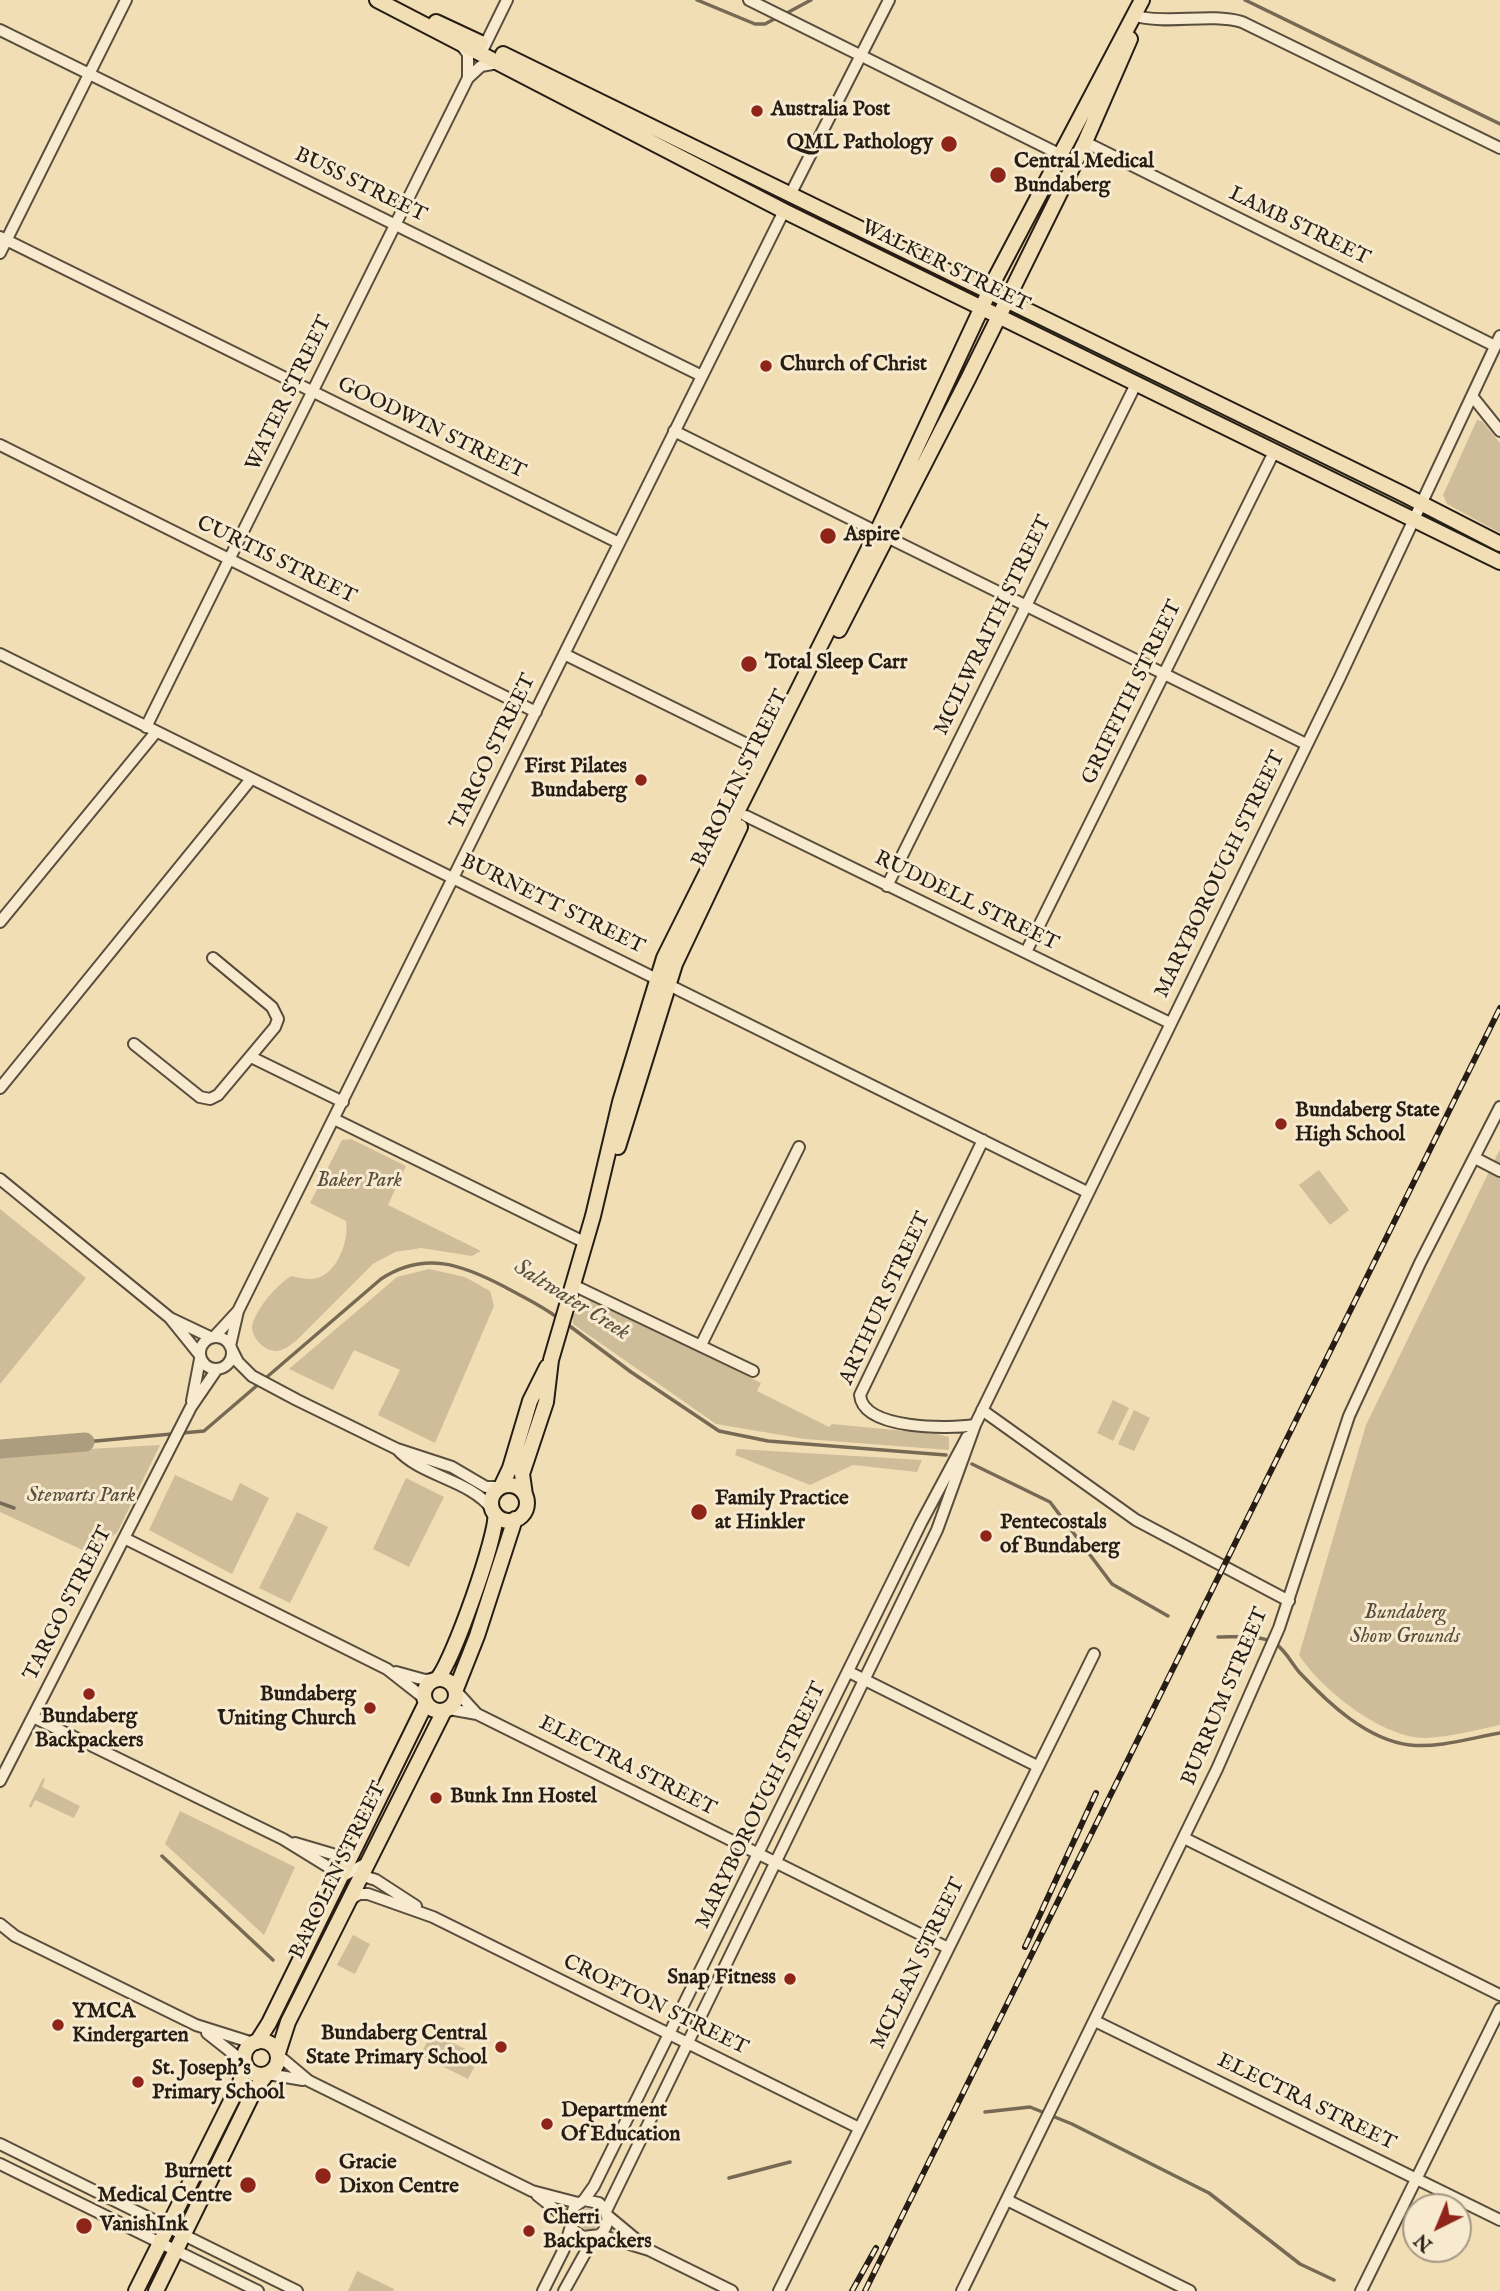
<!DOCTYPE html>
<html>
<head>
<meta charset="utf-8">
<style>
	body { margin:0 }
	#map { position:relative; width:1500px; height:2291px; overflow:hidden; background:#f2deb5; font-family:"IM FELL English",serif }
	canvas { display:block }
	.north { position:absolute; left:1402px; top:2193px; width:70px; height:70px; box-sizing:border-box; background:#f7eacf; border:2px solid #a39885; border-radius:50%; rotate:223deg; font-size:19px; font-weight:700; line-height:28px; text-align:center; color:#261e15 }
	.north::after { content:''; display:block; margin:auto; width:24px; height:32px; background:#8f2418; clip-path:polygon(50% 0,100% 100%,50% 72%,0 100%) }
</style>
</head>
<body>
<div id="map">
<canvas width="1500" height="2291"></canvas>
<div class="north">N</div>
</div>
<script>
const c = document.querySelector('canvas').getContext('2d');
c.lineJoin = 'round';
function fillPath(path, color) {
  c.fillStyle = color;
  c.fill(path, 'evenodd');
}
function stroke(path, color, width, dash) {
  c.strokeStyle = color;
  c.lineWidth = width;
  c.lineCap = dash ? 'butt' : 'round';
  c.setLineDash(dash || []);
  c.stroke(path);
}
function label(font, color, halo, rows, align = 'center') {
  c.font = font + ' "IM FELL English",serif';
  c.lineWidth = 6;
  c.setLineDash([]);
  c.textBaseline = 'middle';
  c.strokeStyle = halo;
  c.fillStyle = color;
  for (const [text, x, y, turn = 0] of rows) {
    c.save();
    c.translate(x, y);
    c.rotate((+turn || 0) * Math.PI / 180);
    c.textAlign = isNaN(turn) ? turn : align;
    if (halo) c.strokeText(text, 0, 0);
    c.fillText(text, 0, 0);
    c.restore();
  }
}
fillPath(new Path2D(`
	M1477,420L1482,421L1500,443V533L1447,504L1443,495Z
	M351,1139L406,1166L388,1205L481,1251L472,1256L421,1248L395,1252L373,1264L296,1341C290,1345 285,1350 277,1351C264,1352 248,1335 253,1322C260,1304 276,1286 291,1276C302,1278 314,1282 324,1275C340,1265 349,1238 346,1221L310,1203L342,1140Z
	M1500,1149V1725C1476,1730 1450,1737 1426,1738C1383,1739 1321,1689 1299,1655L1366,1425Z
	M1319,1170L1349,1210L1330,1225L1299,1185Z
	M0,1209L86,1278L0,1384Z
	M429,1269L465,1277L490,1291L494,1306L435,1443L378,1415L400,1370L354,1350L333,1390L289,1369L397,1277Z
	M591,1299L761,1383L757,1391L829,1427L832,1424L937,1434L949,1437V1450L805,1439L716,1424L573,1324V1315L581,1309L587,1311Z
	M1113,1400L1129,1408L1113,1441L1097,1433Z
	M1134,1410L1150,1418L1134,1451L1118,1444Z
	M160,1445L117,1533L87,1552L0,1512V1454Z
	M737,1449L922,1460L917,1472L853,1465L810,1485L735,1455Z
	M175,1475L232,1501L240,1483L269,1498L232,1574L149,1530Z
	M406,1478L444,1497L409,1567L373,1549Z
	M297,1512L328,1527L290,1603L259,1588Z
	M43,1778L45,1779L42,1787L80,1806L74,1818L35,1800L31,1808L29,1806Z
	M180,1811L295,1867L264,1935L165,1844Z
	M353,1935L370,1944L355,1974L337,1965Z
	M432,2033L480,2056L468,2079L420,2055Z
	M578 2219a11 11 0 1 1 22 0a11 11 0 1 1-22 0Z
	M357,2271L394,2289L393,2291H348Z`), '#cfbd9a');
stroke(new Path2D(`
	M697,0L755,24H765L778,17
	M1245,0L1500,124
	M785,14L811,0
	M567,1324L631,1372L719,1431L768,1441L946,1455
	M85,1442L204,1431L381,1279C425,1250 463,1265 505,1287C523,1297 541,1305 558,1318
	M972,1464L1050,1502L1112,1584L1168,1616
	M0,1503L14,1508
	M1218,1637C1236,1637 1261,1634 1276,1644C1286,1651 1292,1664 1300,1673C1328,1703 1367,1740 1410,1745C1439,1748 1471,1738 1500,1733
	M162,1856L273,1960
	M985,2112L1030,2107L1072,2124L1209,2193L1300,2264L1334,2280
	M729,2178L790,2162`), '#776a55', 3.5);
stroke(new Path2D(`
	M0,1449L85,1442`), '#ad9d7f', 19);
const minor = new Path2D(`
	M749,0L1059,154
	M1140,17C1174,24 1209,13 1242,22L1500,148
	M0,30L702,376
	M461,45L468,54V78
	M482,51L507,0
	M1085,142L1495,346
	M791,193L889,0
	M0,237L619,543
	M0,253L126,0
	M1472,396L1500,431
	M674,431L877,532
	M0,445L536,712
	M887,537L1306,744
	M0,654L1087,1192
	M564,654L767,754
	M146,727L468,78L481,66L498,63
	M746,816L1170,1023
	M887,886L1136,384
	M0,922L156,732
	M1026,952L1274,452
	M134,1044L200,1097L210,1099L218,1095L275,1027L278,1019L272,1007L213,958
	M251,1057L343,1102
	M0,1088L251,779
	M334,1119L586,1243
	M1475,1158L1500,1171
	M0,1179L170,1318
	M573,1285L753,1371
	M238,1311L784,211
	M215,1336L238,1311L230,1346
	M200 1353a16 16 0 1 1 32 0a16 16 0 1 1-32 0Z
	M701,1345L799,1147
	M232,1350L238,1362L252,1376L297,1400L397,1449L452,1467L486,1487H500
	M199,1354L170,1318L210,1337
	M192,1401L200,1359
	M982,1410L1136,1520L1289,1601
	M975,1425C949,1429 863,1430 860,1395L983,1140
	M397,1449C422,1477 469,1479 492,1509
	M124,1538L387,1669L424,1698
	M396,1672L425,1680L434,1679
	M849,1672L1037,1766
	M457,1692L477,1714
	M449,1709L477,1714L948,1948
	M33,1717L283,1839L343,1876L365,1864
	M0,1781L191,1407L217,1369
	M1184,1838L1500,1995
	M295,1843L339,1856L353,1852
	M357,1874L376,1880L416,1906
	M351,1899L359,1894H368L433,1917L859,2128
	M0,1924L15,1936L196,2025L253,2043
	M1095,2021L1500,2220
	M207,2033L245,2063
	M278,2055L309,2081L532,2191L578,2203
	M268,2074L303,2080
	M0,2144L297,2291
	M0,2164L258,2291
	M537,2195L570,2221L574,2231L583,2237L600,2235C610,2225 610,2212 599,2203L584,2200L574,2207L570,2221
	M584,2200L594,2186L921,1523L967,1437
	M1007,2200L1190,2291
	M606,2211L937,1530L975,1425L1339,679L1500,336
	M608,2216L644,2246
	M600,2235L649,2250L732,2291
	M543,2291L564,2249L571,2226
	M564,2291L594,2237
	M779,2291L1094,1654
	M962,2291L1217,1769L1279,1628L1349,1416L1420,1263L1500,1107
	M1361,2291L1500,2009`);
const major = new Path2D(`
	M377,0L784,211L1500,562
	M436,22L481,43
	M503,54L1403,494L1500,544
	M839,630L968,379L1085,142L1130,39
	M618,1147L675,964L740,827
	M491 1503a18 18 0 1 1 36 0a18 18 0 1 1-36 0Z
	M501,1487L510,1468L530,1401L547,1367
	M525,1495L522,1474L546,1402L551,1360L593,1216L620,1102L664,958L877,532L996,277L1142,0
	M424 1695a16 16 0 1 1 32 0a16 16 0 1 1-32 0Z
	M437,1679C452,1664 499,1531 495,1514
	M456,1689L477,1636L515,1519
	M244 2058a17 17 0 1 1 34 0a17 17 0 1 1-34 0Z
	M257,2042L269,2023L426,1703
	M278,2053L288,2022L444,1711
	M136,2291L240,2083L245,2065
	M156,2291L254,2091L266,2075`);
stroke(minor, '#594e3d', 14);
stroke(major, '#261e15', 18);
stroke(minor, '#f7eacf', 10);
stroke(major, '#f2deb5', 14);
const rail = new Path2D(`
	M1025,1947L1096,1793
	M852,2291L876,2248
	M865,2291L1500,1008`);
stroke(rail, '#261e15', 6);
stroke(rail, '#f7eacf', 3.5, [10]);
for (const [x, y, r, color] of [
	[757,111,7,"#8f2418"],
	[949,144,9,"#8f2418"],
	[998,175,9,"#8f2418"],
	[766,366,7,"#8f2418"],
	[828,536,9,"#8f2418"],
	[749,664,9,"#8f2418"],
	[641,780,7,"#8f2418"],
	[1281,1124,7,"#8f2418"],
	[699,1512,9,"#8f2418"],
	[986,1536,7,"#8f2418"],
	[89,1694,7,"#8f2418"],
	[370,1708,7,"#8f2418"],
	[436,1798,7,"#8f2418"],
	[790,1979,7,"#8f2418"],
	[58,2025,7,"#8f2418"],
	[501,2047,7,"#8f2418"],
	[138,2082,7,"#8f2418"],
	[547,2124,7,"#8f2418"],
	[323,2176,9,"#8f2418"],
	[248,2185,9,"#8f2418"],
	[84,2226,9,"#8f2418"],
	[529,2231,7,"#8f2418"]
]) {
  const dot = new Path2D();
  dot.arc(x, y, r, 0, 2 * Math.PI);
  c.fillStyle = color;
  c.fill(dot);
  stroke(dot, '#f7eacf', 2.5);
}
label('bold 21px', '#261e15', '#f7eacf', [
	["Australia Post",771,111],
	["QML Pathology",933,144,"right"],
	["Central Medical",1014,163],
	["Bundaberg",1014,187],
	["Church of Christ",780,366],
	["Aspire",844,536],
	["Total Sleep Carr",765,664],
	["First Pilates",627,768,"right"],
	["Bundaberg",627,792,"right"],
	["Bundaberg State",1295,1112],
	["High School",1295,1136],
	["Family Practice",715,1500],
	["at Hinkler",715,1524],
	["Pentecostals",1000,1524],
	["of Bundaberg",1000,1548],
	["Bundaberg",356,1696,"right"],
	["Uniting Church",356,1720,"right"],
	["Bundaberg",89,1718,"center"],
	["Backpackers",89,1742,"center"],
	["Bunk Inn Hostel",450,1798],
	["Snap Fitness",776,1979,"right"],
	["YMCA",72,2013],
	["Kindergarten",72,2037],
	["Bundaberg Central",487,2035,"right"],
	["State Primary School",487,2059,"right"],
	["St. Joseph's",152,2070],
	["Primary School",152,2094],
	["Department",561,2112],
	["Of Education",561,2136],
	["Gracie",339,2164],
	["Dixon Centre",339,2188],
	["Burnett",232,2173,"right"],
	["Medical Centre",232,2197,"right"],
	["Cherri",543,2219],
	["Backpackers",543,2243],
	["VanishInk",100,2226]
], 'left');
label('21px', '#261e15', '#f7eacf', [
	["BUSS STREET",360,186,26],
	["LAMB STREET",1299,227,26],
	["WALKER STREET",945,267,26],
	["WATER STREET",290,394,-64],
	["GOODWIN STREET",431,429,26],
	["CURTIS STREET",276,561,26],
	["MCILWRAITH STREET",994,626,-64],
	["GRIFFITH STREET",1133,693,-64],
	["TARGO STREET",494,752,-64],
	["BAROLIN STREET",741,779,-64],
	["MARYBOROUGH STREET",1221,875,-64],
	["RUDDELL STREET",966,902,26],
	["BURNETT STREET",552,905,26],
	["ARTHUR STREET",886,1299,-65],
	["TARGO STREET",69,1604,-63],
	["BURRUM STREET",1226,1697,-67],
	["ELECTRA STREET",627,1767,27],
	["MARYBOROUGH STREET",762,1806,-64],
	["BAROLIN STREET",339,1871,-64],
	["MCLEAN STREET",919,1964,-64],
	["CROFTON STREET",655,2006,26],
	["ELECTRA STREET",1306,2103,26]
]);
label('italic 21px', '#594e3d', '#f7eacf', [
	["Baker Park",359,1182],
	["Stewarts Park",81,1497],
	["Bundaberg",1405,1614],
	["Show Grounds",1405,1638]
]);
label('italic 23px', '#5c513f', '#f7eacf', [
	["Saltwater Creek",571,1301,32]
]);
</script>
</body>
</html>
